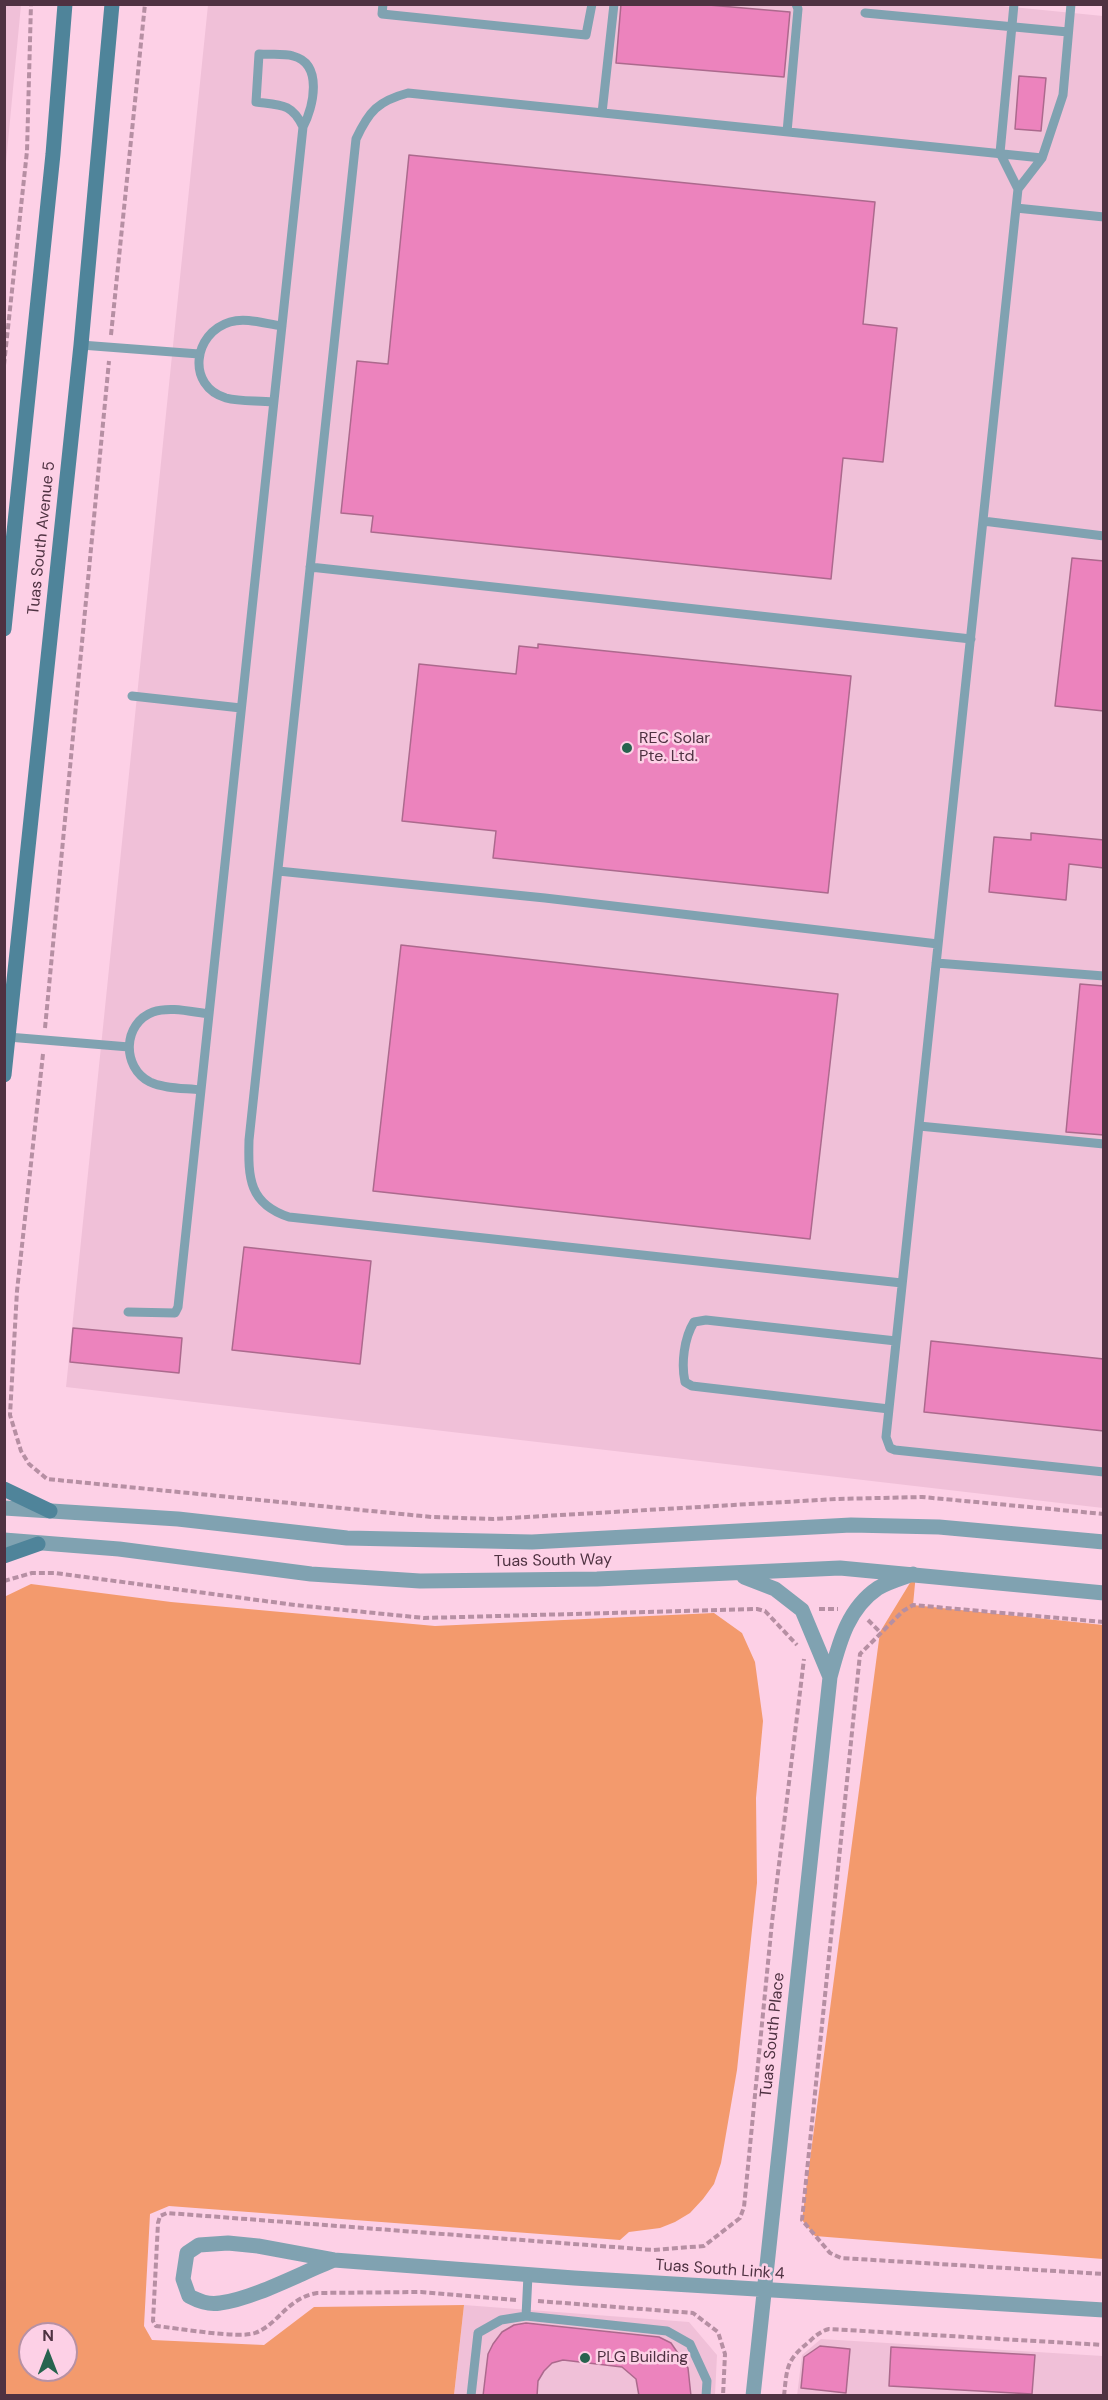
<!DOCTYPE html>
<html>
<head>
<meta charset="utf-8">
<style>
	body { margin:0 }
	#map { position:relative; width:1108px; height:2400px; overflow:hidden; background:#fdd0e6; font-family:"DM Sans",sans-serif }
	canvas { display:block }
	.frame { position:absolute; inset:0; border:6px solid #4f3242; pointer-events:none }
	.north { position:absolute; left:18px; top:2322px; width:60px; height:60px; box-sizing:border-box; background:#fdd0e6; border:2px solid #b791a4; border-radius:50%; rotate:0deg; font-size:16px; font-weight:700; line-height:24px; text-align:center; color:#4f3242 }
	.north::after { content:''; display:block; margin:auto; width:21px; height:27px; background:#27634e; clip-path:polygon(50% 0,100% 100%,50% 72%,0 100%) }
</style>
</head>
<body>
<div id="map">
<canvas width="1108" height="2400"></canvas>
<div class="frame"></div>
<div class="north">N</div>
</div>
<script>
const c = document.querySelector('canvas').getContext('2d');
c.lineJoin = 'round';
function fillPath(path, color) {
  c.fillStyle = color;
  c.fill(path, 'evenodd');
}
function stroke(path, color, width, dash) {
  c.strokeStyle = color;
  c.lineWidth = width;
  c.lineCap = dash ? 'butt' : 'round';
  c.setLineDash(dash || []);
  c.stroke(path);
}
function label(font, color, halo, rows, align = 'center') {
  c.font = font + ' "DM Sans",sans-serif';
  c.lineWidth = 5;
  c.setLineDash([]);
  c.textBaseline = 'middle';
  c.strokeStyle = halo;
  c.fillStyle = color;
  for (const [text, x, y, turn = 0] of rows) {
    c.save();
    c.translate(x, y);
    c.rotate((+turn || 0) * Math.PI / 180);
    c.textAlign = isNaN(turn) ? turn : align;
    if (halo) c.strokeText(text, 0, 0);
    c.fillText(text, 0, 0);
    c.restore();
  }
}
fillPath(new Path2D(`
	M5,4L21,5L5,173L4,5Z
	M982,4L1103,16V1508L66,1387L208,5Z
	M464,2305L689,2322L717,2355L715,2395L454,2396Z
	M821,2339L1103,2356V2395L797,2396L802,2355Z`), '#f0c0d8');
fillPath(new Path2D(`
	M916,1573L913,1605L1103,1625V2259L815,2236L802,2220L880,1632Z
	M31,1584L171,1602L435,1626L714,1613L742,1633L755,1662L763,1721L756,1798L757,1883L737,2070L721,2163L714,2184L703,2199L690,2213L675,2222L660,2228L629,2232L620,2240L169,2206L150,2214L144,2326L152,2340L264,2345L314,2307L464,2305L454,2395H5L4,1597ZM30,2334H66V2370H30Z`), '#f39a6d');
const building = new Path2D(`
	M621,4H697L790,12L784,77L616,63Z
	M1019,76L1046,78L1041,131L1015,129Z
	M409,155L875,202L863,324L897,328L883,462L843,458L831,579L371,532L373,516L341,513L357,361L388,364Z
	M1072,558L1104,561V711L1055,706Z
	M538,644L851,676L828,893L493,858L496,831L402,821L419,664L516,674L519,646L538,648Z
	M1031,833L1104,840V868L1069,864L1066,900L989,892L994,837L1031,840Z
	M401,945L838,994L810,1239L373,1191Z
	M1080,984L1104,986V1135L1066,1132Z
	M244,1247L371,1261L360,1364L232,1350Z
	M73,1328L182,1338L179,1373L70,1362Z
	M931,1341L1104,1359V1431L924,1412Z
	M526,2323L659,2337L671,2343L688,2368L691,2396H639L636,2379L622,2367L563,2360L552,2363L544,2371L538,2381L537,2396H483L488,2354L493,2344L502,2332L514,2325Z
	M820,2346L850,2349L846,2393L801,2388L804,2357Z
	M891,2347L1035,2355L1032,2394L889,2386Z`);
fillPath(building, '#ec83bd');
stroke(building, '#ac698d', 1.5);
stroke(new Path2D(`
	M111,335L145,4
	M4,365L27,151L31,4
	M45,1028L109,361
	M43,1054L17,1291L10,1415L21,1451L29,1464L47,1479L432,1517L493,1519L836,1499L922,1497L1104,1514
	M4,1581L32,1573H55L295,1605L424,1618L757,1609L765,1611L797,1645
	M819,1609H838
	M868,1620L880,1632
	M1104,1622L913,1605L903,1611L860,1654L802,2220L830,2253L841,2258L1104,2274
	M516,2300L421,2292L317,2293C287,2298 279,2324 255,2333C238,2339 177,2328 156,2326L153,2321L158,2223L160,2216L167,2213L653,2250L704,2246L740,2218L744,2207L772,1922L804,1659
	M538,2301L693,2313L718,2332L725,2354L723,2396
	M784,2396C787,2368 786,2360 809,2342C815,2336 821,2331 829,2329L1104,2345`), '#b68fa3', 4, [6, 3]);
stroke(new Path2D(`
	M383,4L382,14L586,35L592,4
	M1014,4L1000,153L1018,189
	M1071,4L1063,95L1042,158L1018,189L886,1437L890,1448L895,1450L1104,1472
	M865,13L1068,32
	M602,113L614,4
	M787,132L798,9L796,4
	M1016,208L1104,217
	M81,345L199,354
	M273,402C259,400 241,402 226,398C186,386 193,333 230,322C246,317 266,324 282,326
	M983,521L1104,536
	M310,567L971,639
	M132,696L241,708
	M278,871L545,898L938,944
	M936,963L1104,976
	M8,1037L129,1047
	M201,1090C185,1088 165,1089 150,1082C121,1067 123,1023 153,1012C170,1006 192,1012 209,1014
	M919,1126L1104,1144
	M902,1283L289,1217C249,1204 248,1178 249,1140L356,139C369,111 378,101 408,93L1042,158
	M128,1312L175,1313L178,1307L303,127C313,108 324,64 293,56C283,53 270,55 259,54L256,102C280,105 292,103 303,127
	M889,1409L692,1386L685,1382C681,1364 684,1338 694,1322L706,1320L896,1341
	M526,2316L528,2275
	M471,2396L478,2333L501,2320L526,2316L667,2331L690,2344L707,2381L706,2396`), '#80a2b1', 9);
stroke(new Path2D(`
	M4,1508L178,1519L347,1538L532,1542L851,1525L939,1527L1104,1542
	M4,1540L119,1549L311,1574L420,1581L597,1579L840,1568L1104,1593
	M744,1577L775,1589L802,1610L830,1677
	M334,2260C301,2273 253,2299 220,2303C208,2305 199,2301 189,2296L183,2279L187,2253L199,2245L228,2243L258,2246L334,2260L574,2278L1104,2310
	M753,2396L830,1677C839,1644 847,1609 878,1588C888,1582 902,1578 913,1574`), '#80a2b1', 15);
stroke(new Path2D(`
	M4,629L53,154L65,4
	M4,1075L81,345L112,4
	M4,1489L50,1511
	M4,1556L38,1544`), '#4f849a', 15);
for (const [x, y, r, color] of [
	[627,748,6,"#27634e"],
	[585,2358,6,"#27634e"]
]) {
  const dot = new Path2D();
  dot.arc(x, y, r, 0, 2 * Math.PI);
  c.fillStyle = color;
  c.fill(dot);
  stroke(dot, '#fdd0e6', 2);
}
label('16px', '#4f3242', '#fdd0e6', [
	["Tuas South Avenue 5",42,538,-84],
	["Tuas South Way",553,1561,-1],
	["Tuas South Place",773,2035,-84],
	["Tuas South Link 4",720,2270,4]
]);
label('16px', '#4f3242', '#fdd0e6', [
	["REC Solar",639,739],
	["Pte. Ltd.",639,757],
	["PLG Building",597,2358]
], 'left');
</script>
</body>
</html>
